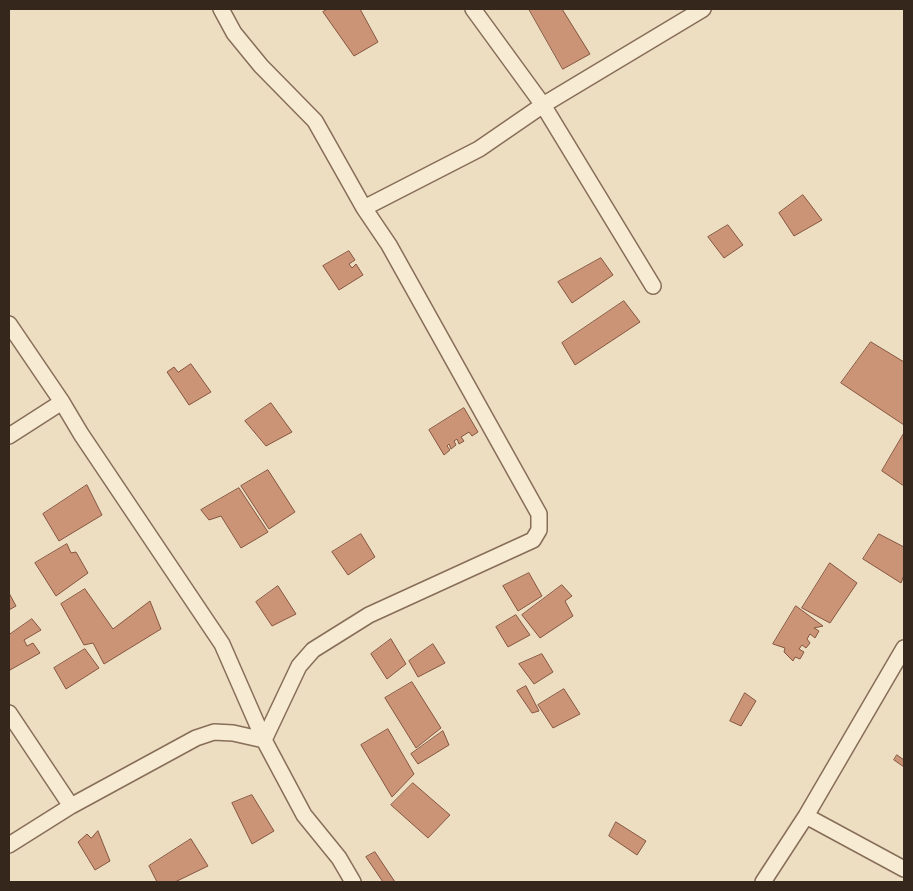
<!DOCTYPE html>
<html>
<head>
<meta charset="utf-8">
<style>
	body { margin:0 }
	#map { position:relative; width:913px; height:891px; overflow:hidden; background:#edddc1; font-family:"Crimson Pro",serif }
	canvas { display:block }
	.frame { position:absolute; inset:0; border:10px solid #36271d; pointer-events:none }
</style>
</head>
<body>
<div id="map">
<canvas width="913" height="891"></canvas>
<div class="frame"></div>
</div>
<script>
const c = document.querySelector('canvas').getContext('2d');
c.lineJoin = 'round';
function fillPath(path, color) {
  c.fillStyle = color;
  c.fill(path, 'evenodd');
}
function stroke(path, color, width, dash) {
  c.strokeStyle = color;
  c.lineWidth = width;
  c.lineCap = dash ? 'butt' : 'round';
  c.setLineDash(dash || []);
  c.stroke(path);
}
const building = new Path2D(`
	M328,9H360L378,42L354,56L323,12Z
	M529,9H562L590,54L563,69Z
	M803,195L822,220L794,236L779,213Z
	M728,225L743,245L724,258L708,237Z
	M349,251L355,260L349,264L352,268L356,264L363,275L339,290L323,266Z
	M601,258L613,275L572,303L558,282Z
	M624,301L640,322L575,365L562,343Z
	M871,342L904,362V425L841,383Z
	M191,364L211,392L189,405L167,372L174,367L178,372Z
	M271,403L292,432L266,446L245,421Z
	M464,408L478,432L472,436L469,432L461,437L464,441L459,444L457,439L454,441L456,445L451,449L449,444L447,446L450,450L444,455L429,430Z
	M904,433V486L882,471Z
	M268,470L295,512L269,529L241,486Z
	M87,485L102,515L59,541L43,514Z
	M239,488L268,532L241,548L221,516L209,520L201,510Z
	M361,534L375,557L348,575L332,552Z
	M879,534L904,547V575L901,583L863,559Z
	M67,544L71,553L76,552L88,573L56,596L35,563Z
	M830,563L857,583L830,623L802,608Z
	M529,573L542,596L518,611L503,586Z
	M562,585L572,596L565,601L573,616L540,638L522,615Z
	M278,586L296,614L272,626L256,602Z
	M85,589L113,629L150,601L161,629L104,664L93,643L84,645L61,604Z
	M9,593L16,606L9,610Z
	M796,606L823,626L814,628L819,631L815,638L810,634L807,639L810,643L806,648L802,645L799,649L804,652L800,659L795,657L793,661L784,652L785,648L773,644Z
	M516,615L530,635L508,647L496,627Z
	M32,619L41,630L24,640L27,646L33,643L40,653L10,670L9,668V635Z
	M391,639L406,664L387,679L371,654Z
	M433,644L445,663L418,677L409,661Z
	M85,649L99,668L66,689L54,668Z
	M542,654L553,672L534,684L519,664Z
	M412,682L441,728L416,748L385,698Z
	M526,686L539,711L532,713L517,691Z
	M564,689L580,714L553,728L538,705Z
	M745,693L756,701L741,726L730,721Z
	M388,729L414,774L392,797L361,745Z
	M443,731L449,745L418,764L411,754Z
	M897,755L904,760V767L894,760Z
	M413,783L450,815L428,838L391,805Z
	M252,795L274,831L252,844L232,803Z
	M616,822L646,841L637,855L609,836Z
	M98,831L110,861L95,870L78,842L87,834L91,838Z
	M191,839L208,866L175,882H157L149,866Z
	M375,852L395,882H383L366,857Z`);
fillPath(building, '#cb9477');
stroke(building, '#85563f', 1);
const minor = new Path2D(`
	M473,9L543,105L653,286
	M364,208L479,149L543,105L703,9
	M9,324L62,402L81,434L222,644L264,740L304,815L339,858L353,882
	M9,436L62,402
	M9,713L71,806
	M806,816L904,869
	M9,845L71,806L196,738L214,732L233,733L264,740L299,666L313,650L369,615L533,540L539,530V514L389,245L364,208L315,121L261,66L234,33L221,9
	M763,882L806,816L904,648`);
stroke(minor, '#876e59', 18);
stroke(minor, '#f8ebd4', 15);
</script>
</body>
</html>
